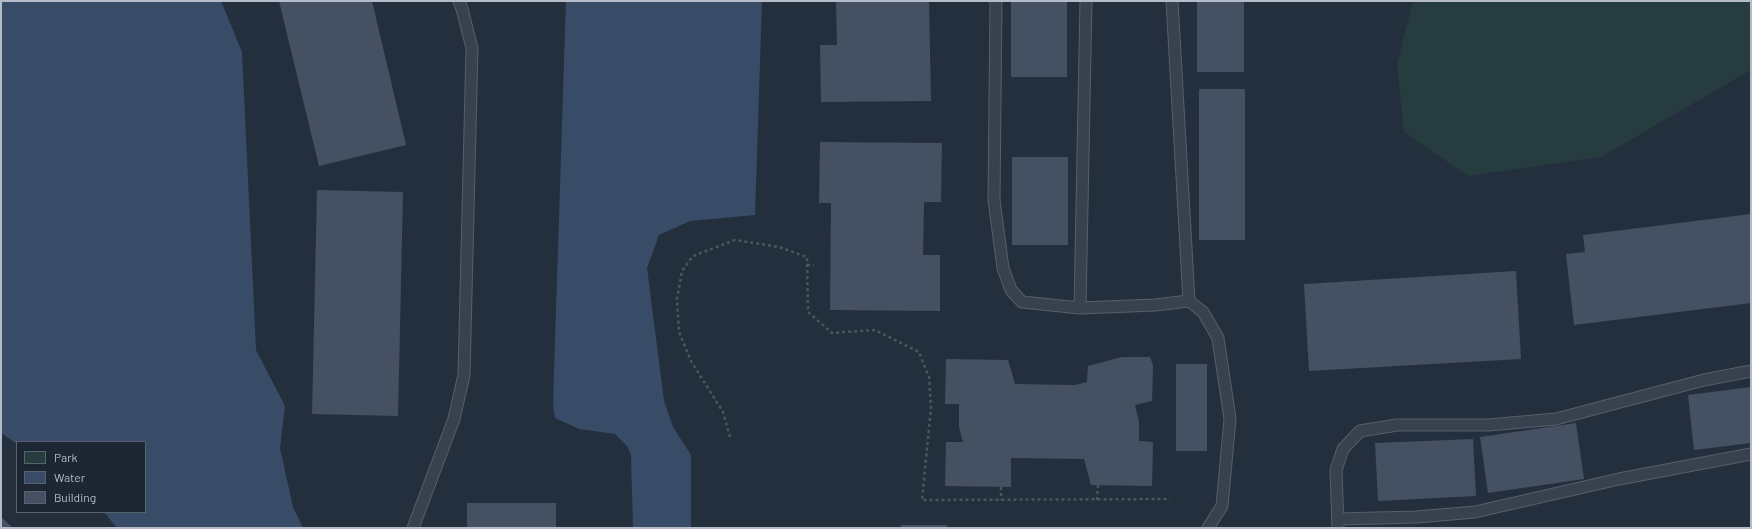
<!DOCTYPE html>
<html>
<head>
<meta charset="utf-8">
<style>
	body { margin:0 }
	#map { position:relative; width:1752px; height:529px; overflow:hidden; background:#242f3e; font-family:Barlow,sans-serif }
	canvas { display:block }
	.frame { position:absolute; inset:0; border:2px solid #b4bcc9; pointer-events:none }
	.legend { position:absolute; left:16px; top:441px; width:130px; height:72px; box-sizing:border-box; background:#1d2633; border:1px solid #59626f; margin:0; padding:5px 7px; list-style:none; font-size:12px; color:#b4bcc9 }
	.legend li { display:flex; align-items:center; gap:8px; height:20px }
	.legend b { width:20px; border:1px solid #59626f }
</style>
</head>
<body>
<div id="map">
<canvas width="1752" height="529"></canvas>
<div class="frame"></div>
<ul class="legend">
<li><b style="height:11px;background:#263c3f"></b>Park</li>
<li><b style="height:11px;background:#394c67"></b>Water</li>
<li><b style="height:11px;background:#455162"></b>Building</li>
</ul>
</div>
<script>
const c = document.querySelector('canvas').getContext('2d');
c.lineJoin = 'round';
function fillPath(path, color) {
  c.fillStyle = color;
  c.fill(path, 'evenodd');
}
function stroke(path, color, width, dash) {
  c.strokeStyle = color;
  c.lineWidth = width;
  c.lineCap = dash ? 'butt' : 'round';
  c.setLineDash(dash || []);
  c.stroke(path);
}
fillPath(new Path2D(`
	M1413,1H1751V70L1601,157L1468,176L1404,132L1397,65Z`), '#263c3f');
fillPath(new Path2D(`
	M1,1H221L242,52L256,350L285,406L280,448L293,507L303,528H117L104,512H145V442H17V444L1,433Z
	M566,1H762L755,215L690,221L659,235L647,268L664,401L673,427L691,455V528H633L631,455L627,446L615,434L579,429L555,418L553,404Z`), '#394c67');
fillPath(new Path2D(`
	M279,1H372L406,145L319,166Z
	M836,1H929L931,101L821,102L820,45H837Z
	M1011,1H1067V77H1011Z
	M1197,1H1244V72H1197Z
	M1199,89H1245V240H1199Z
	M820,142L942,143L941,202H924L923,255H940V311L830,310L831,203H819Z
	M1012,157H1068V245H1012Z
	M317,190L403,192L398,416L312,414Z
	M1751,214V303L1574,325L1566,254L1585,252L1583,235Z
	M1516,271L1521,359L1309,371L1304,284Z
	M1122,357H1150L1153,365L1152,401L1135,405L1139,422V441L1153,442L1152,486L1091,485L1084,459L1011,458V487L945,486L946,442H963L959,427V404H945L946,359L1008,360L1015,384L1075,385L1087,382L1088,366Z
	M1176,364H1207V451H1176Z
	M1751,387V443L1694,450L1688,395Z
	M1576,423L1584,479L1488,493L1480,437Z
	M1473,439L1476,496L1378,501L1375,443Z
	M467,503H556V528H467Z
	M1,517L13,528H1Z
	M901,525H947V528H901Z`), '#455162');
const lane = new Path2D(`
	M996,1L994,200L1003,268L1011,290L1022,302L1080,308L1155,305L1189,301L1203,312L1218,338L1230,419L1222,506L1208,528
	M1172,1L1189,301
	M1080,308L1086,1
	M1338,519L1416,517L1475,512L1619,479L1751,454
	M413,528L454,419L464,375L472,48L462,9L459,1
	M1338,528L1336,470L1343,449L1360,431L1397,425H1488L1556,419L1704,380L1751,371`);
stroke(lane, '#565f6c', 13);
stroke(new Path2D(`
	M807,265H814
	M730,437L723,412L691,361L679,332L677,299L682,271L693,256L735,240L779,247L807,257L808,312L832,333L875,330L919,352L929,377L931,408L922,500L1170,499
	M1001,487V500
	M1097,500L1098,485`), '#44595c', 2.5, [3, 3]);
stroke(lane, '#38414e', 11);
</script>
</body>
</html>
